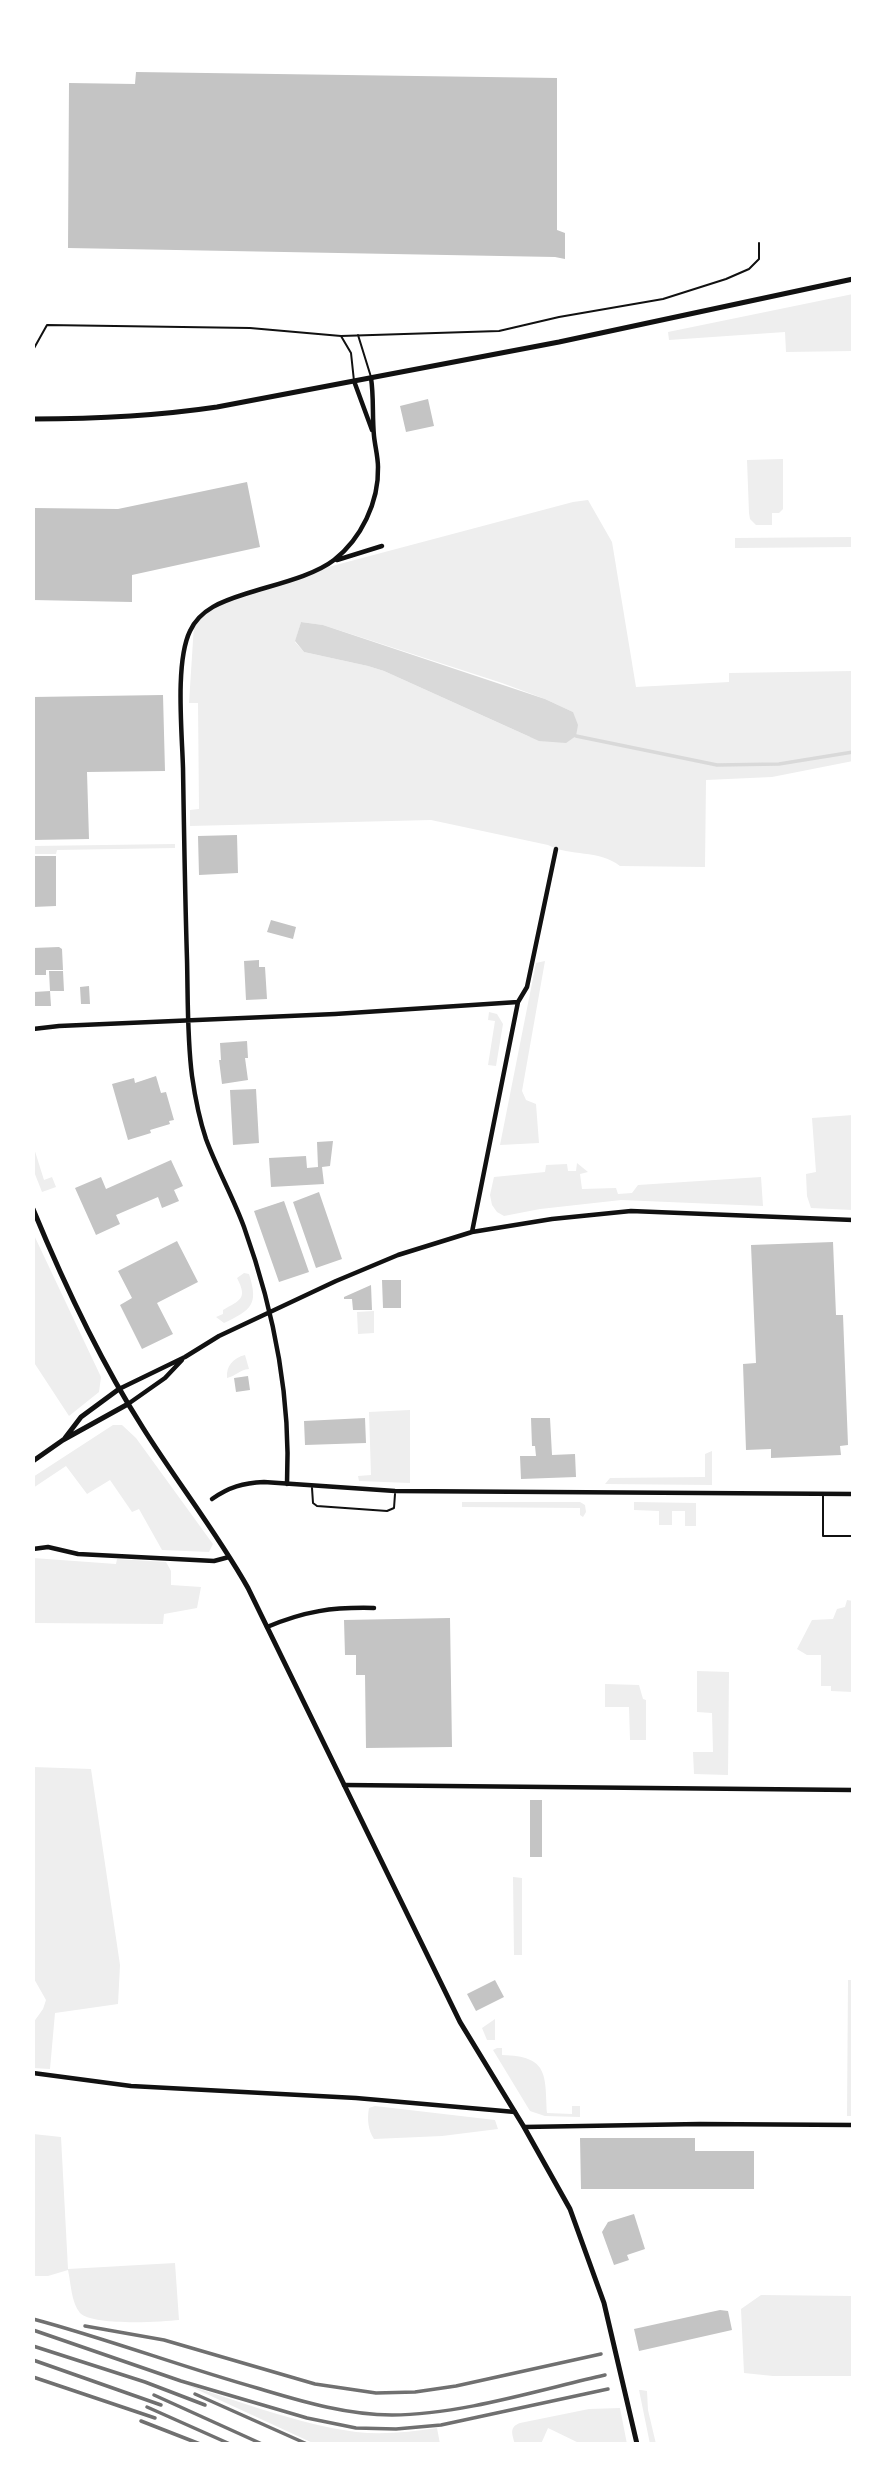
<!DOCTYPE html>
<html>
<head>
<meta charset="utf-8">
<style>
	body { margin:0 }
	#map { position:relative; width:886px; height:2477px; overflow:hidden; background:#fff; font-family:Poppins,sans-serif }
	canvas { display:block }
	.frame { position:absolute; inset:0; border:35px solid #fff; pointer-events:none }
</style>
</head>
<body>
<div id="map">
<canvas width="886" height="2477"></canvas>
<div class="frame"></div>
</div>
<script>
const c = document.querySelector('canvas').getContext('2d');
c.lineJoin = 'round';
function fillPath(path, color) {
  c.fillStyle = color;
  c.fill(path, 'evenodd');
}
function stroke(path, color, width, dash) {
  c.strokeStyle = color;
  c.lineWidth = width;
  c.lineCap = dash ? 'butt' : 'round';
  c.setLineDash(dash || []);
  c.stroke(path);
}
fillPath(new Path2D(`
	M853,294V351L786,352L785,332L669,340L668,332Z
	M783,459V509L779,513H772V525H756L750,519L749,513L747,460Z
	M588,500L612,542L636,687L729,682V673L853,671V761L772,777L706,780L705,867L620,866C598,849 571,857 548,845L431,820L190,826V810L199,809L198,703H189L194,625L207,609L317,570L573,502ZM301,622L323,625L502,683L545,699L573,712L530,737L384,671L368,666L304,652L295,642Z
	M853,537V547L735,548V538Z
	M175,844V848L57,850L56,854H33V846Z
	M545,961L522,1091L526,1100L536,1104L539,1143L500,1145L536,963Z
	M489,1012L497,1014L503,1024L496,1066L488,1065L495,1021L488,1020Z
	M853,1115V1210L811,1208L807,1196L806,1174L816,1172L812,1118Z
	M33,1145L44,1180L52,1177L56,1187L42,1192L33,1169Z
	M577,1163L588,1172L580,1174L582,1189L616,1188L618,1194L632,1193L638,1185L761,1177L763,1206L621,1200L540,1209L504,1216L497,1212L492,1205L490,1195L494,1177L545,1172L546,1165L567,1164L568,1171H576Z
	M33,1233L101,1377L99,1392L69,1416L33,1361Z
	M244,1273L249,1274C259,1305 251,1310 224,1323L216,1317L223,1314V1310C240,1300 248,1299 237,1278Z
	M374,1311V1333L358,1334L357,1312Z
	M245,1355L249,1369C239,1370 236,1376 227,1378C226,1366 233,1358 245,1355Z
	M410,1410V1483L359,1481L358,1476L371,1475L369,1412Z
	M113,1425H122L136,1438L210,1540L213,1544L209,1552L162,1550L139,1509L132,1512L110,1480L87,1494L66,1466L33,1488V1477Z
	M712,1451V1485L605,1484L610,1478L705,1477V1454Z
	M462,1502H580L585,1505L586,1512L583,1517L580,1515V1508L462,1507Z
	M634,1502L696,1503V1526H685V1511H672V1525H659V1511L634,1510Z
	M33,1558L116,1564L117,1559L166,1562L171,1571V1585L201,1587L197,1608L164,1614L163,1624L33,1623Z
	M847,1600L853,1601V1692L831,1691V1686H821V1655H807L797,1649L812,1620L833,1619L837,1609L845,1607Z
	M697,1671L729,1672L728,1775L694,1774L693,1752H713L712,1713L697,1712Z
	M605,1684L639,1685L643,1699L646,1700V1740H630L629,1707H605Z
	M33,1767L91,1769L120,1965L118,2004L55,2013L50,2069L33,2068V2023L43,2009L46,2000L33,1977Z
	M513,1877L522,1878V1955H514Z
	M848,1980H853V2116H847Z
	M495,2019V2040H487L482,2028Z
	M497,2048H502V2055C549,2056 545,2075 547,2113L572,2114V2106H580V2117L545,2116L530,2111L493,2050Z
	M375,2106L495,2120L498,2129L442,2136L374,2139C368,2130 367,2119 369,2108Z
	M33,2134L61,2137L68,2269L175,2263L179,2320C160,2322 93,2326 80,2313C71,2302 71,2283 68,2270L48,2276H33Z
	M761,2295L853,2296V2376H773L744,2373L741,2309Z
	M185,2384C241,2402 298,2424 356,2432C383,2435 410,2432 437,2428L440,2444H315Z
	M641,2390L647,2391L648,2410L656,2444H650L639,2390Z
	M620,2408L627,2444H581L548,2428L541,2444H515C512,2434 509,2427 520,2423L589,2409Z`), '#eee');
fillPath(new Path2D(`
	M301,622L323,625L545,699L573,712L578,725L576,736L566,743L539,741L384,671L368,666L304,652L295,641Z`), '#d9d9d9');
stroke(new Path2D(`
	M576,736L717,765L779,764L853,752`), '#d9d9d9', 3.5);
fillPath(new Path2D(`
	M136,72L557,78V230L565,233V259L555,257L68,248L69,83L135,84Z
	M428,399L434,426L406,432L400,406Z
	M247,482L260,547L132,575V602L33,600V508L118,509Z
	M163,695L165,771L87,772L89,839L33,840V697Z
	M237,835L238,873L199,875L198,836Z
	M33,856H56V906L33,907Z
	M271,920L296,927L293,939L267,932Z
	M59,947L62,949L63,970H46V975H33V948Z
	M259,960V967H265L267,999L246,1000L244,961Z
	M49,971H63L64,991H50Z
	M89,986L90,1004H81L80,987Z
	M50,991L51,1006H34V992Z
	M247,1041L248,1058H245L248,1080L222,1084L219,1060H221L220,1043Z
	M156,1076L161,1093L166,1092L174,1120L169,1121L170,1124L150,1130L151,1133L128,1140L112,1084L134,1078L135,1083Z
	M256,1089L259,1143L233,1145L230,1090Z
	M333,1141L330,1166L322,1167L324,1184L271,1187L269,1158L306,1156L307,1168L318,1167L317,1142Z
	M171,1160L183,1186L174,1190L179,1201L162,1208L158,1197L116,1215L120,1224L96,1235L75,1188L101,1177L106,1189Z
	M319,1192L342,1259L316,1268L293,1202Z
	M284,1201L309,1272L279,1282L254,1211Z
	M177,1241L198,1282L157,1303L173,1334L142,1349L120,1305L132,1298L118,1271Z
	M833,1242L836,1315H843L848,1445L840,1446L841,1455L771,1458V1449L746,1450L743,1364L756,1363L751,1245Z
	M382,1280H401V1308H383Z
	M371,1285L372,1310H353L352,1299H344V1297Z
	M248,1376L250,1390L236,1392L234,1378Z
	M365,1418L366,1443L305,1445L304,1421Z
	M531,1418H550L552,1455L575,1454L576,1477L521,1479L520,1456H536L535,1446H532Z
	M450,1618L452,1747L366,1748L365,1675H356V1655H345L344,1620Z
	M530,1800H542V1857H530Z
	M495,1980L504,1997L476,2011L467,1994Z
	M580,2138H695V2151H754V2189H581Z
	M634,2214L645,2249L627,2255L629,2260L614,2265L602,2232L608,2222Z
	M720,2310L728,2311L732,2330L639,2351L634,2329Z`), '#c4c4c4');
stroke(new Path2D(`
	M358,335L371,377
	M341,336L351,353L354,381
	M33,350L47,325L250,328L341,336L499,331L559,317L663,299L726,279L749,269L759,259V243
	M312,1488L313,1503L317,1506L387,1511L394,1508L395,1494
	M823,1495V1536H853`), '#111', 2);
stroke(new Path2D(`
	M354,381L372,430
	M337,560L382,546
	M33,1029L59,1026L335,1014L518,1002
	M472,1232L518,1002L527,987L556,849
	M119,1389L185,1357L219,1336L336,1281L398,1255L472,1232L552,1219L631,1211L853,1220
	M128,1404L165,1378L182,1360
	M287,1484C291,1398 273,1308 244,1227C233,1197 217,1169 206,1139C199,1118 195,1097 192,1076C187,1037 188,998 187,959C185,896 184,832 183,768C182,732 175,662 190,631C200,609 223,601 245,594C272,585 312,577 334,560C361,539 379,502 378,467C378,457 375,446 374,436C372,416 374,397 371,378
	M212,1499C229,1487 243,1483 264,1482L395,1491L853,1494
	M33,1549L48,1547L78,1554L214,1561L229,1557
	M267,1627C305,1611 332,1607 374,1608
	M344,1785L853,1790
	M33,2073L131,2086L356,2098L515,2112
	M524,2127L700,2124L853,2125`), '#111', 4.5);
stroke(new Path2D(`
	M33,419C95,419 156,416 217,407L559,342L853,279
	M33,1209C64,1284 99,1359 143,1428C177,1482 217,1533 248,1588L460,2022L524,2127L570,2209L604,2303L637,2444
	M65,1438L81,1417L119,1389
	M33,1461L63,1440L128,1404`), '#111', 5);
stroke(new Path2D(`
	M33,2319C108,2339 182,2367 257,2388C301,2401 345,2415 392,2415C459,2415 539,2390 605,2375
	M85,2326L164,2340L315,2384L376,2393L415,2392L456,2386L601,2354
	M33,2330L181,2381L307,2418L356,2428L396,2429L441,2425L608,2389
	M33,2346L145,2382L205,2405
	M33,2360L161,2405
	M33,2377L155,2418
	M195,2394L307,2444
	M154,2395L262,2444
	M147,2407L230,2444
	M141,2421L200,2444`), '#707070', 3.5);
</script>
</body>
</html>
